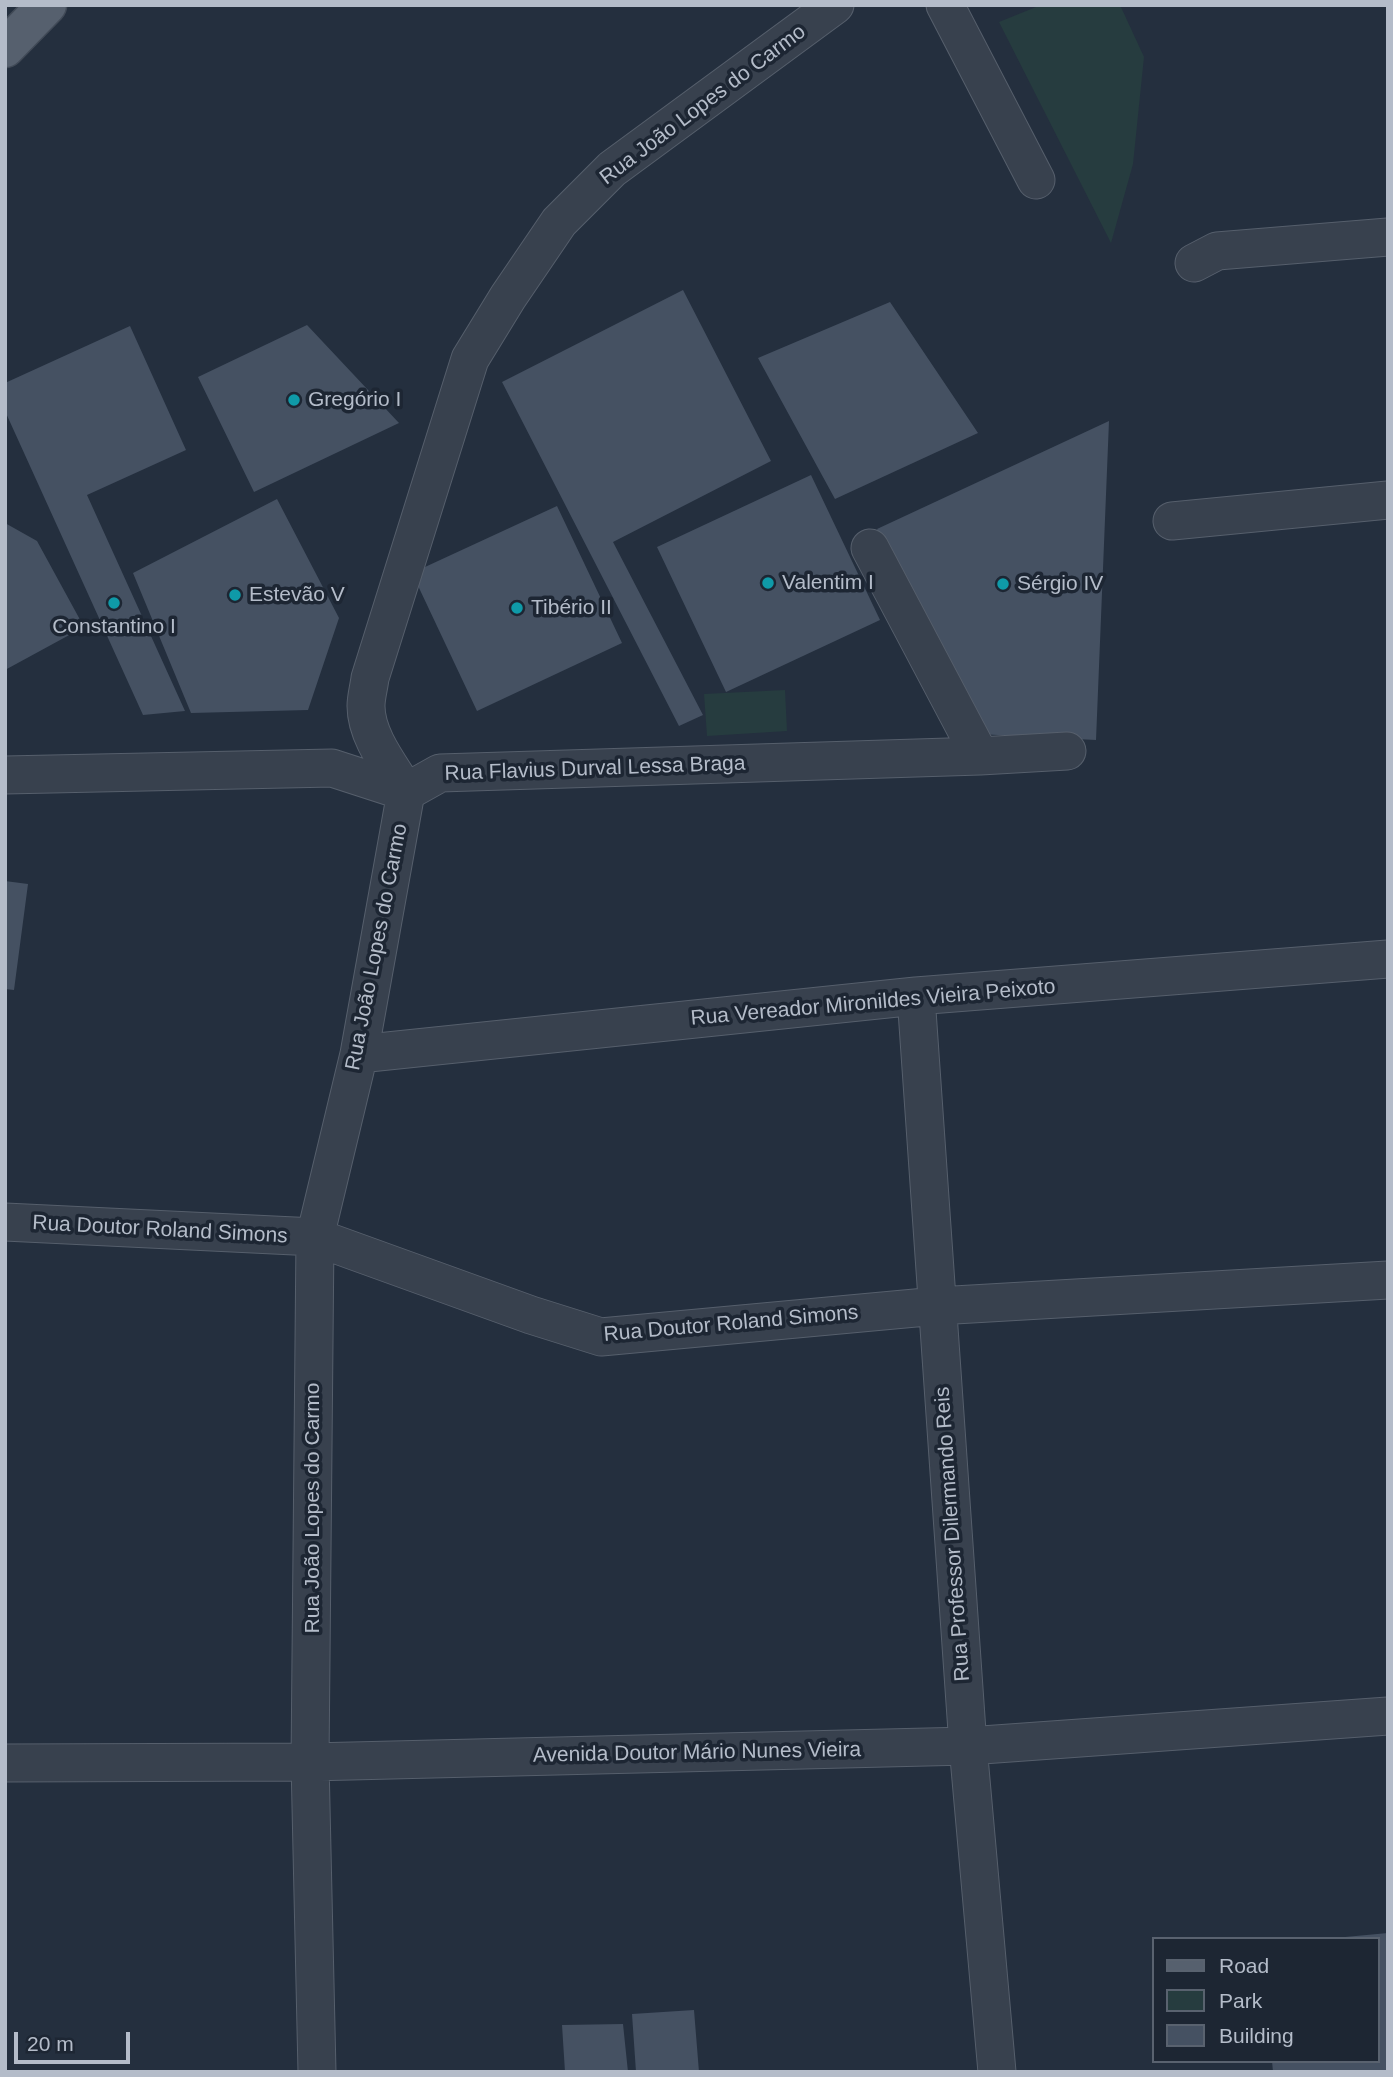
<!DOCTYPE html>
<html>
<head>
<meta charset="utf-8">
<style>
	body { margin:0 }
	#map { position:relative; width:1393px; height:2077px; overflow:hidden; background:#242f3e; font-family:Helvetica,sans-serif }
	canvas { display:block }
	.frame { position:absolute; inset:0; border:7px solid #b4bcc9; pointer-events:none }
	.legend { position:absolute; left:1152px; top:1937px; width:228px; height:126px; box-sizing:border-box; background:#1d2633; border:2px solid #59626f; margin:0; padding:9px 12px; list-style:none; font-size:21px; color:#b4bcc9 }
	.legend li { display:flex; align-items:center; gap:14px; height:35px }
	.legend b { width:35px; border:2px solid #59626f }
	.scale { position:absolute; left:14px; top:2032px; width:116px; height:32px; box-sizing:border-box; border:4px solid #b4bcc9; border-top:0; padding-left:9px; font-size:21px; line-height:24px; white-space:nowrap; color:#b4bcc9; -webkit-text-stroke:5px #1d2633; paint-order:stroke }
</style>
</head>
<body>
<div id="map">
<canvas width="1393" height="2077"></canvas>
<div class="frame"></div>
<ul class="legend">
<li><b style="height:9px;background:#56606e"></b>Road</li>
<li><b style="height:19px;background:#263c3f"></b>Park</li>
<li><b style="height:19px;background:#455162"></b>Building</li>
</ul>
<div class="scale">20 m</div>
</div>
<script>
const c = document.querySelector('canvas').getContext('2d');
c.lineJoin = 'round';
function fillPath(path, color) {
  c.fillStyle = color;
  c.fill(path, 'evenodd');
}
function stroke(path, color, width, dash) {
  c.strokeStyle = color;
  c.lineWidth = width;
  c.lineCap = dash ? 'butt' : 'round';
  c.setLineDash(dash || []);
  c.stroke(path);
}
function label(font, color, halo, rows, align = 'center') {
  c.font = font + ' Helvetica,sans-serif';
  c.lineWidth = 7;
  c.setLineDash([]);
  c.textBaseline = 'middle';
  c.strokeStyle = halo;
  c.fillStyle = color;
  for (const [text, x, y, turn = 0] of rows) {
    c.save();
    c.translate(x, y);
    c.rotate((+turn || 0) * Math.PI / 180);
    c.textAlign = isNaN(turn) ? turn : align;
    if (halo) c.strokeText(text, 0, 0);
    c.fillText(text, 0, 0);
    c.restore();
  }
}
fillPath(new Path2D(`
	M1041,5H1120L1144,57L1133,164L1111,243L999,22Z
	M785,690L787,731L707,736L704,694Z`), '#263c3f');
fillPath(new Path2D(`
	M683,290L771,461L613,542L703,715L679,726L502,382Z
	M890,302L978,433L835,499L758,358Z
	M307,325L399,423L254,492L198,377Z
	M130,326L186,450L87,495L185,711L143,715L5,411V383Z
	M1109,421L1096,740L978,734L877,529Z
	M811,475L880,620L726,692L657,547Z
	M277,499L339,618L308,710L191,713L133,573Z
	M557,506L622,643L477,711L412,573Z
	M5,523L37,541L84,627L5,670Z
	M5,881L28,884L14,990L5,989Z
	M1388,1933V2072H1273L1272,2061H1377V1939H1345V1937Z
	M694,2010L699,2072H636L632,2014Z
	M623,2024L628,2072H565L562,2025Z`), '#455162');
const street = new Path2D(`
	M945,5L1036,180
	M1194,263L1217,251L1388,237
	M1172,521L1388,500
	M870,548L980,756
	M5,775L332,768L406,792L440,773L980,756L1067,751
	M916,996L968,1746L997,2072
	M359,1054L916,996L1388,959
	M5,1222L315,1237L531,1315L601,1337L937,1306L1388,1280
	M5,1763L310,1762L968,1746L1388,1716
	M317,2072L310,1762L315,1237L359,1054L406,792C391,767 366,737 366,706C366,697 369,687 370,678L470,359L508,297L559,222L612,169L835,5`);
const primary = new Path2D(`
	M5,48L47,5`);
stroke(street, '#565f6c', 39);
stroke(primary, '#414a57', 41);
stroke(street, '#38414e', 37);
stroke(primary, '#56606e', 38);
for (const [x, y, r, color] of [
	[294,400,7,"#0f9aa8"],
	[768,583,7,"#0f9aa8"],
	[1003,584,7,"#0f9aa8"],
	[235,595,7,"#0f9aa8"],
	[114,603,7,"#0f9aa8"],
	[517,608,7,"#0f9aa8"]
]) {
  const dot = new Path2D();
  dot.arc(x, y, r, 0, 2 * Math.PI);
  c.fillStyle = color;
  c.fill(dot);
  stroke(dot, '#1d2633', 2.5);
}
label('21px', '#b4bcc9', '#1d2633', [
	["Rua João Lopes do Carmo",703,105,-37],
	["Rua Flavius Durval Lessa Braga",595,769,-2],
	["Rua João Lopes do Carmo",377,947,-79],
	["Rua Vereador Mironildes Vieira Peixoto",873,1003,-5],
	["Rua Doutor Roland Simons",160,1230,3],
	["Rua Doutor Roland Simons",731,1324,-5],
	["Rua João Lopes do Carmo",313,1508,-90],
	["Rua Professor Dilermando Reis",953,1534,-94],
	["Avenida Doutor Mário Nunes Vieira",697,1753,-1]
]);
label('21px', '#b4bcc9', '#1d2633', [
	["Gregório I",308,400],
	["Valentim I",782,583],
	["Sérgio IV",1017,584],
	["Estevão V",249,595],
	["Tibério II",531,608],
	["Constantino I",114,627,"center"]
], 'left');
</script>
</body>
</html>
